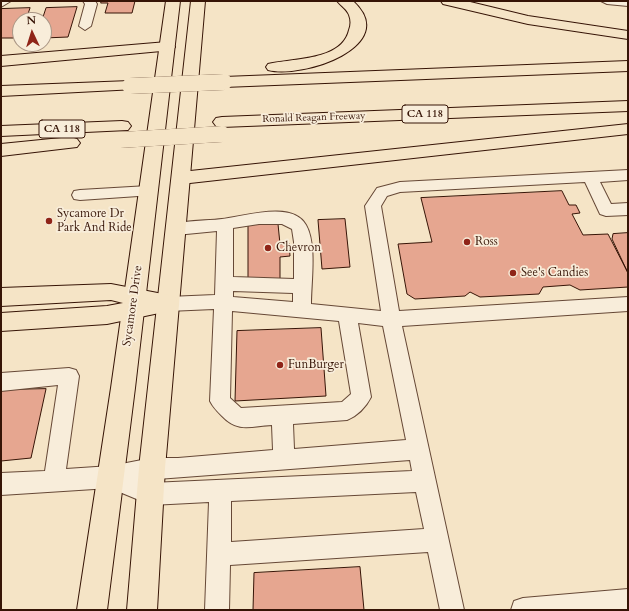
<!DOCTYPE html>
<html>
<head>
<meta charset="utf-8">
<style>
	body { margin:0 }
	#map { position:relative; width:629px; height:611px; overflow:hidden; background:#f5e4c6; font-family:Cardo,serif }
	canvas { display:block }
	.frame { position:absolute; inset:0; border:2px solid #361406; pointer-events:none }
	.north { position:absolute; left:12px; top:12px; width:40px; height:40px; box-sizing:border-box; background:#f8edda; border:1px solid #aa9685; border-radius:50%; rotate:356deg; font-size:11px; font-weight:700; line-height:16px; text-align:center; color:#361406 }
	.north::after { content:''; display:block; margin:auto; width:14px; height:18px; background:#8f2418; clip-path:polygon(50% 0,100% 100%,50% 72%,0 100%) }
</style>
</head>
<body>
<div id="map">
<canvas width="629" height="611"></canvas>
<div class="frame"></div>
<div class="north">N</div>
</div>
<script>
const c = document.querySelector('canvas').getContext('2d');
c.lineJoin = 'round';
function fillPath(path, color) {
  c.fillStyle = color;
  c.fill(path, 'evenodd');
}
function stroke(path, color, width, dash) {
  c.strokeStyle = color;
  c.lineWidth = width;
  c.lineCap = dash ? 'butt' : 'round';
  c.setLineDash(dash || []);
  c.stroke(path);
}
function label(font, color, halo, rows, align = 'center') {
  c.font = font + ' Cardo,serif';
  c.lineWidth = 3.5;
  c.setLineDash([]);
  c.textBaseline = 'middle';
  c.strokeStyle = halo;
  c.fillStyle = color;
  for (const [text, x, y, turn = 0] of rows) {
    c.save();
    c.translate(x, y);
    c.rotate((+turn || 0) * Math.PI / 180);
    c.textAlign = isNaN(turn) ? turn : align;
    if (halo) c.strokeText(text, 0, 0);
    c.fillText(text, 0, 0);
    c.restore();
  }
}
const building = new Path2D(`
	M102,1H135L132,13H105L108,3H101Z
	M77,7L68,37L44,38V20H42L46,8Z
	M30,8L26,20H20V38H1V9Z
	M562,191L569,205H576L580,213L572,214L583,235L608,234L628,273V287L580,290L570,285L543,287L539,294L480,297L470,292L465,296L415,299L407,294L398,244L432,242L421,198Z
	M345,219L350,267L322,269L318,220Z
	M278,224L280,244L289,243L290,256L280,257V279L248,280V225Z
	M628,233V273L612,239L613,234Z
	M321,328L326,396L235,401L237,331Z
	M46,389L31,458L1,461V390Z
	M360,567L364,610H253L254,573Z`);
fillPath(building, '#e6a690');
stroke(building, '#361406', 1);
const minor = new Path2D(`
	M1,1H11L1,7Z
	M83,1H95L97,4L91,26L85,30L79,26L85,4Z
	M601,1H628V6L607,4Z
	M628,170V180L600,182L611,204L628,203V215L606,216L600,214L585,182L400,192L387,196L381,206L399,311L628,297V311L402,326L464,610H440L428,552L230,565L229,610H205L209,502L151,505L110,488L1,495V473L45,471L58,385L1,391V373L69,368L76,370L79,376L66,469L111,466L152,458H178L273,450L272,425C251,426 238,433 222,416C217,411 213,407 210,401L214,309L168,311L162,309L159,304L162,299L168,297L215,295L217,231L176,235L170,233L168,229L170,225C187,220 205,221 222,219C243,217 292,200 306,225C317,244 311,282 311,304L381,311L365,206L377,188L400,182ZM259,224H282L292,229L294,242V279L233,277V228ZM233,291L293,293V302L233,297ZM232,311L339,321L351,394L342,402L241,408L230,398ZM358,323L383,326L406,440L294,449L293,424L347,420C357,416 366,407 371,397ZM410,460L412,471L151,483L144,480ZM416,492L424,529L231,542V501Z
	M148,186L153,187L156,191L153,195L80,200L74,199L72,195L74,191L80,190Z
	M628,589V610H511L514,601L523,598Z`);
const major = new Path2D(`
	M166,1H180L135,388L107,610H77L111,388Z
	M191,1H205L165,468L157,610H127L139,468Z`);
const highway = new Path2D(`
	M337,1H353C402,46 302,79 268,70L266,67L268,64C293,58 342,61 349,30C351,25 351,20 349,15C347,9 341,6 337,1Z
	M441,1H466L528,16L628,31V39L528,24L443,4Z
	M167,42L172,44L175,47L172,50L1,66V56Z
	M628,61V71L224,87L218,85L216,82L218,79L224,77Z
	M130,81L136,83L138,86L136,89L1,96V86Z
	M628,101V111L222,127L216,126L213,122L216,118L222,117Z
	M122,121L128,122L131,126L128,130L1,136V126Z
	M628,124V134L181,184L174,182L172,178L174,174L181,172Z
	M71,137L77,139L80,143L77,147L1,156V144Z
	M111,284L168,295L176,298L179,304L176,310L164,312L107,324L1,331V313L107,306L123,303L111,300L1,306V288Z`);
stroke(minor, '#664836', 2);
stroke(major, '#361406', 2);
stroke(highway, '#361406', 2);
fillPath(minor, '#f8edda');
fillPath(major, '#f5e4c6');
fillPath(highway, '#f5e4c6');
const highwayBridge = new Path2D(`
	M130,86L224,82
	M120,140L222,134`);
stroke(highwayBridge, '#361406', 16, []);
stroke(highwayBridge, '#f5e4c6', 16);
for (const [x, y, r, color] of [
	[49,221,4,"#8f2418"],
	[467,242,4,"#8f2418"],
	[268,248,4,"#8f2418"],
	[513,273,4,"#8f2418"],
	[280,365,4,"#8f2418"]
]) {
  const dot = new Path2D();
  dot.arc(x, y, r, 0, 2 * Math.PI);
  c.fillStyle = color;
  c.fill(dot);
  stroke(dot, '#f8edda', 1.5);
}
label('10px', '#361406', '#f8edda', [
	["Ronald Reagan Freeway",314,118,-2]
]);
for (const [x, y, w] of [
	[425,114,46],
	[62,129,46]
]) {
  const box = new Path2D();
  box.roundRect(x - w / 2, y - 9, w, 18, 3);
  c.fillStyle = '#f8edda';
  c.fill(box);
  stroke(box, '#361406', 1);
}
label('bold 11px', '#361406', null, [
	["CA 118",425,114],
	["CA 118",62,129]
]);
label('12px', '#361406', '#f8edda', [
	["Sycamore Dr",57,214],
	["Park And Ride",57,228],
	["Ross",475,242],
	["Chevron",276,248],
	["See's Candies",521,273],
	["FunBurger",288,365]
], 'left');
label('12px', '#361406', '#f8edda', [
	["Sycamore Drive",133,306,-82]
]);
</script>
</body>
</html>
